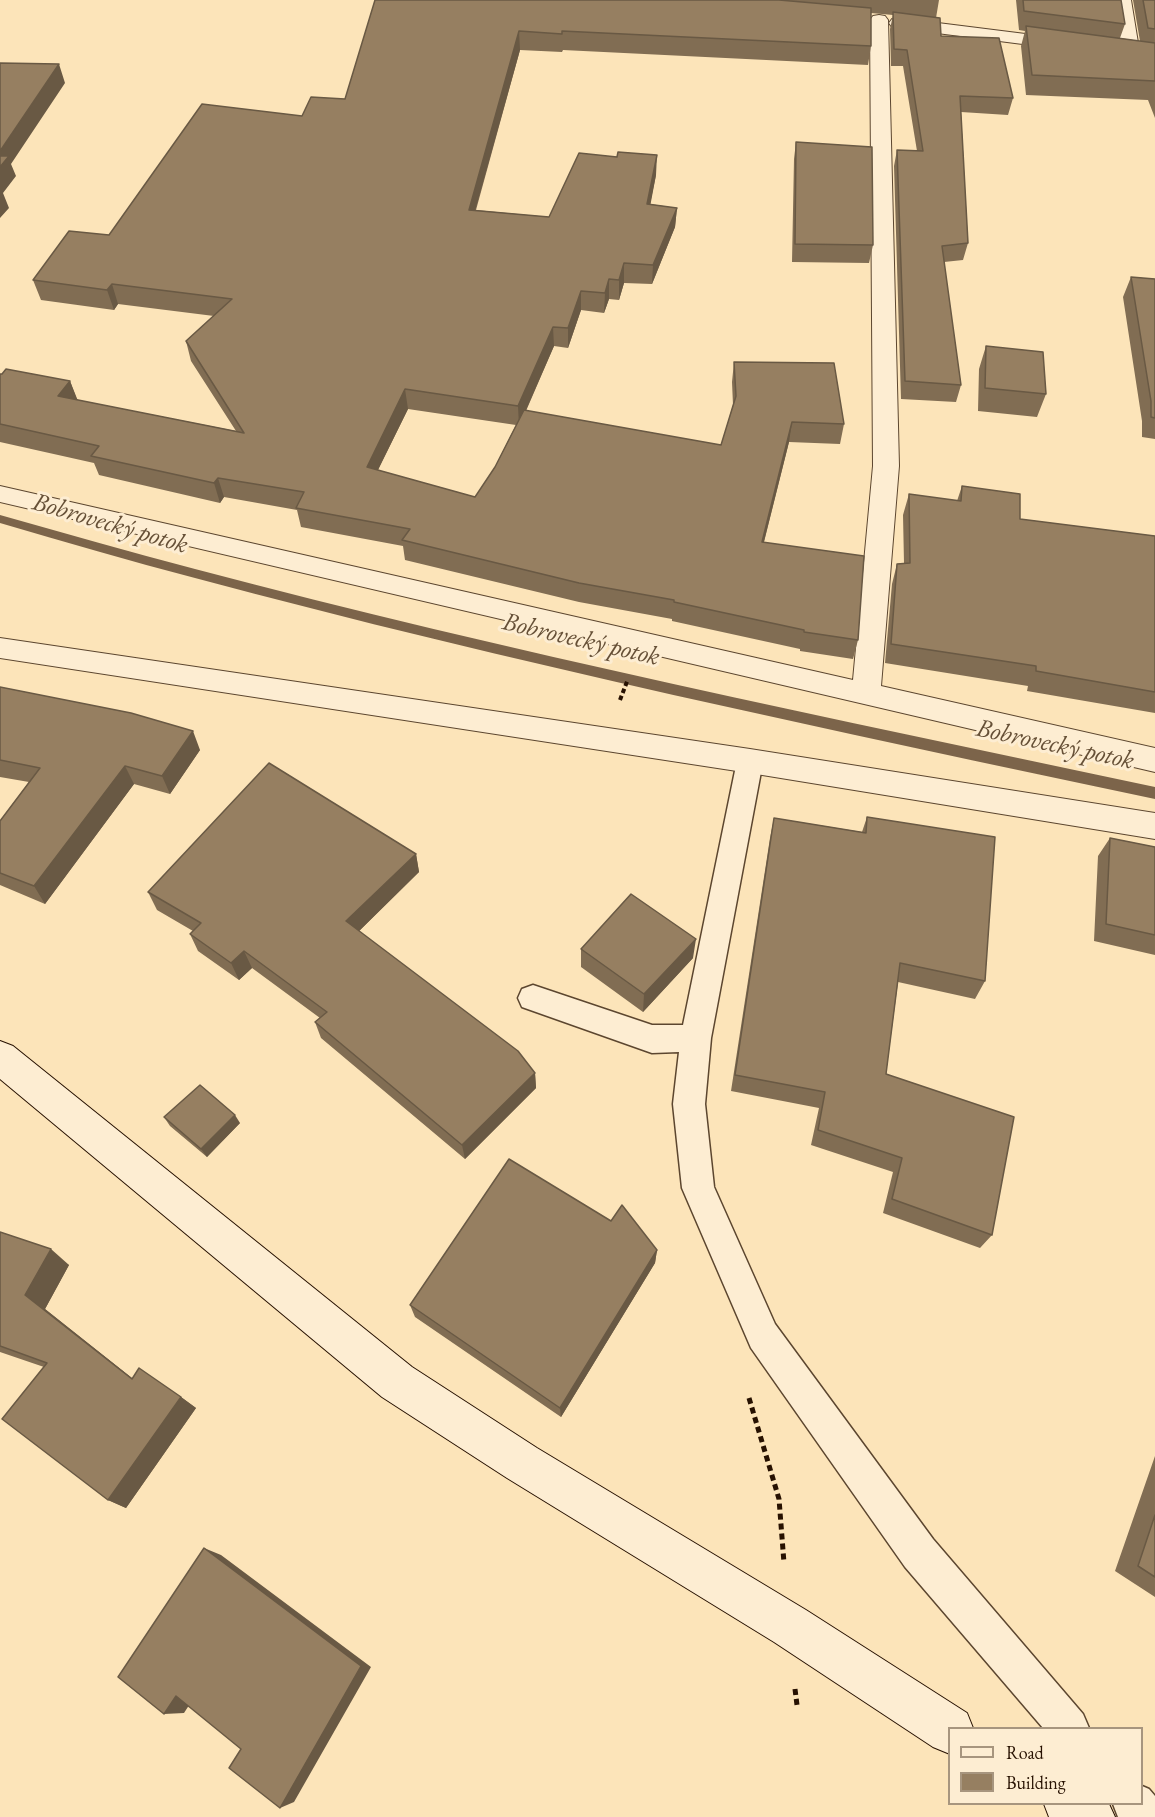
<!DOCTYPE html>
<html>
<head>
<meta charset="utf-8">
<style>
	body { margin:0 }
	#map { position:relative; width:1155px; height:1817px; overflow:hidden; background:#fce4b9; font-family:"EB Garamond",serif }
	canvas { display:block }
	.legend { position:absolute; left:948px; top:1727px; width:195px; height:78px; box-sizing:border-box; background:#fdedd2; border:2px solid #a7957e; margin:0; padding:8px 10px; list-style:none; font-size:18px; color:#271101 }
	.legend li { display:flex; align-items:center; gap:12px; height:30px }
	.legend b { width:30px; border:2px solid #a7957e }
</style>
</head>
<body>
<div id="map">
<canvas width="1155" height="1817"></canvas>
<ul class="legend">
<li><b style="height:8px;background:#fdedd2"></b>Road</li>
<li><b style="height:16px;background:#967f61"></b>Building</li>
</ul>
</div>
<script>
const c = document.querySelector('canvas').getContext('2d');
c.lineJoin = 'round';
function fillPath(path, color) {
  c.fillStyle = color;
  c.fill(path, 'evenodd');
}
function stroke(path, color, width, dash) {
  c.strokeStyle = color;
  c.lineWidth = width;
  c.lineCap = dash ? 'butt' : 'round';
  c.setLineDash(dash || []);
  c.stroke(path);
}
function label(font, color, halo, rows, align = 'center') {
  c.font = font + ' "EB Garamond",serif';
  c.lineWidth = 6;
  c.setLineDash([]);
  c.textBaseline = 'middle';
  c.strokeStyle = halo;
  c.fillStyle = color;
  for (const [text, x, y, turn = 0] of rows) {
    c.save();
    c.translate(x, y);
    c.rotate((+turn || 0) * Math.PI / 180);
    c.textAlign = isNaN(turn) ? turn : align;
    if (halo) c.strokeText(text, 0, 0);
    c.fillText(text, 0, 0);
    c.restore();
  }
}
fillPath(new Path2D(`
	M0,515C65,533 130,552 195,569C512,653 834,719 1155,787V799C834,731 512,663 195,578C130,561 65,542 0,523Z`), '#7c644a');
const lane = new Path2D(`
	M750,751L759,754L763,761L711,1038L705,1104L714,1187L775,1324L933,1539L1083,1714L1089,1728H1043L905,1567L751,1348L682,1188L673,1104L679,1052L652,1053L522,1007L518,998L522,989L533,985L652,1025H683L737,761L741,754Z
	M1142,1786L1149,1789L1155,1796V1817H1118L1113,1804H1142Z`);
const street = new Path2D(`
	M1115,0H1131L1139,49L1155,51V61L898,28L892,27L889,23L892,19L898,18L1121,46Z
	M879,15L885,16L888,20L899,466L881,686L1155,748V772L0,502V486L853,680L873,466L870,20L873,16Z
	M0,638L750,749L1155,813V839L750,773L0,658Z`);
const secondary = new Path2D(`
	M0,1041L13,1046L412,1367L537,1448L806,1610L967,1713L973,1728H950V1754L933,1747L774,1642L507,1478L382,1397L0,1079Z
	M1044,1804H1109L1115,1817H1049Z`);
stroke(lane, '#5c462f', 3);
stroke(street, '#5c462f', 2);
stroke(secondary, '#271101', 2);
stroke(new Path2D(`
	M620,700L628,679`), '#271101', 4, [4.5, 3]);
stroke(new Path2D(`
	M749,1398L779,1499L784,1563
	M795,1689L797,1705`), '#271101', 5, [6, 4]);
fillPath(lane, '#fdedd2');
fillPath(street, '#fdedd2');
fillPath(secondary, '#fdedd2');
fillPath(new Path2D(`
	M375,0H939L936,18L941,36L1013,98L1008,115L961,112L968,243L963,260L944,262L961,385L956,402L901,399L894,166L897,150L917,151L903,66H891L890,29L893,15L871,13V46L868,65L563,50L562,52L520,50L476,210L549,217L656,175L650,204L677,208L675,227L652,284L624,283L619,300L609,299L604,313L581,310L568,348L554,346L526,411L721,445L733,405L732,382L734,362L844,424L840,444L789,442L764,542L858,640L853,659L800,651V649L672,621V619L579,602L405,560L403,546L301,527L297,510L224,497L220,503L99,475L94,463L0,442V374L70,381L77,400L236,431L191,361L186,341L214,316L118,304L114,310L41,300L33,280L109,235L302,116L345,99ZM408,409L516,425L495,467L475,497L378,470Z
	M1016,0H1121L1125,24L1120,38L1140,41L1133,0H1155V118L1148,100L1026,95L1021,46L1025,31L1019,30Z
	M796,142L873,245L869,263L792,262L794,159Z
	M1131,277L1155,279V439L1142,437V421L1123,297Z
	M986,346L1046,394L1037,417L978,411L979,369Z
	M962,486L1020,519L1155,536V713L1027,691L1028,686L885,663L892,584L897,564L904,563L903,515L909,494L957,501Z
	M0,687L200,750L170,794L134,784L45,904L0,885V821L29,782L0,777Z
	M867,817L985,981L975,999L898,982L886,1074L992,1235L980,1248L883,1213L893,1172L811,1145L819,1108L731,1091L770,838L774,818L862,832Z
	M1110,838L1155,847V955L1094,941L1098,856Z
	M416,854L419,872L359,931L535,1073L536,1088L465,1159L321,1038L315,1022L320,1018L252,968L239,980L198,951L190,934L193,931L157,910L148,892Z
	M581,949L693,958L643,1012L581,967Z
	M164,1117L240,1123L207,1157L170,1126Z
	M611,1221L657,1250L655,1263L561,1417L415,1317L410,1305Z
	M0,1232L69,1265L45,1309L132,1378L181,1397L196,1408L126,1508L108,1500L44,1367L0,1352Z
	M1155,1456V1597L1115,1571Z`), '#816d53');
fillPath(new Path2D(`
	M519,31L520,50L470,229L469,210Z
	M59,64L65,83L11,164L16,176L3,193L9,208L0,218V151Z
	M657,155L656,175L647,223V204Z
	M677,208L675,227L652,284L653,265Z
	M624,263V283L619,300V280Z
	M609,279V299L604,313L605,293Z
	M112,284L118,304L114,310L107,290Z
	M581,291V310L568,348V328Z
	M553,327L554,346L519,426L518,406Z
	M70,381L78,401L58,396Z
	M405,389L408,409L370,486L367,467Z
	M792,422L789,442L759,561L762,542Z
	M218,478L224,497L220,503L214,483Z
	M193,731L200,750L170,794L162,776Z
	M125,766L134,784L45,904L34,886Z
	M416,854L419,872L351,939L346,921Z
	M696,939L693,958L643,1012L644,994Z
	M244,951L252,968L239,980L231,963Z
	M535,1073L536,1088L465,1159L462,1145Z
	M235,1115L240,1123L207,1157L201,1149Z
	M51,1249L69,1265L45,1309L148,1391L132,1379L25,1295Z
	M657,1250L655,1263L561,1417L560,1408Z
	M181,1397L196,1408L126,1508L108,1500Z
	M204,1548L221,1555L371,1667L294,1802L280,1808Z
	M176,1696H195L184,1713L164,1714Z`), '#695944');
const building = new Path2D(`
	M375,0H779L871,8V46L562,31V34L519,31L469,210L549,217L579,153L617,157L618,152L657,155L647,204L677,208L653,265L624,263L619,280L609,279L605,293L581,291L568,328L553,327L518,406L405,389L367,467L475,497L495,467L524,410L721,445L736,396L734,362L834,363L844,424L792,422L762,542L864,556L858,640L804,632V630L674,602V600L579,583L402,540L410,529L296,508L304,492L218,478L214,483L91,456L99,446L0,424V374H2L6,369L70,381L58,396L244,433L186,341L232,299L112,284L107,290L33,280L69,231L109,235L202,104L302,116L311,97L345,99Z
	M1023,0H1121L1125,24L1024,11Z
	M1143,0H1155V29L1148,28Z
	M893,12L940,18L941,36L999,38L1013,98L960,96L968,243L942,246L961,385L905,381L897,150L923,151L907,50L894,49Z
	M1026,26L1155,43V81L1032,75Z
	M0,63L59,64L0,151Z
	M796,142L872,147L873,245L795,244Z
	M0,156H9L0,167Z
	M1131,277L1155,279V418L1151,417V401Z
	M986,346L1043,352L1046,394L985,388Z
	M962,486L1020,494V519L1155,536V692L1036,671V666L891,644L897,564L910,563L909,494L961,501Z
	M0,687L131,713L193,731L162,776L125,766L34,886L0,873V821L40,768L0,760Z
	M269,763L416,854L346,921L518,1051L535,1073L462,1145L315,1022L327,1012L244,951L231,963L190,934L201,923L148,892Z
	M867,817L995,837L985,981L900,963L886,1074L1014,1117L992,1235L892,1199L902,1158L818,1130L825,1092L735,1075L774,818L866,833Z
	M1110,838L1155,847V935L1106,924Z
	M631,894L696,939L644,994L581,949Z
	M200,1085L235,1115L201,1149L164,1117Z
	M509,1159L611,1221L622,1205L657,1250L560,1408L410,1305Z
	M0,1232L51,1249L25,1295L132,1379L139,1368L181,1397L108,1500L2,1419L47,1363L0,1346Z
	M1155,1515V1577L1138,1566Z
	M204,1548L361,1666L280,1808L229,1768L241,1749L176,1696L164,1714L118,1677Z`);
fillPath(building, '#967f61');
stroke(building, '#695944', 1.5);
label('italic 26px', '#665037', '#fdedd2', [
	["Bobrovecký potok",110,524,16],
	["Bobrovecký potok",581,640,13],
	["Bobrovecký potok",1055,745,12]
]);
</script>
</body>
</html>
